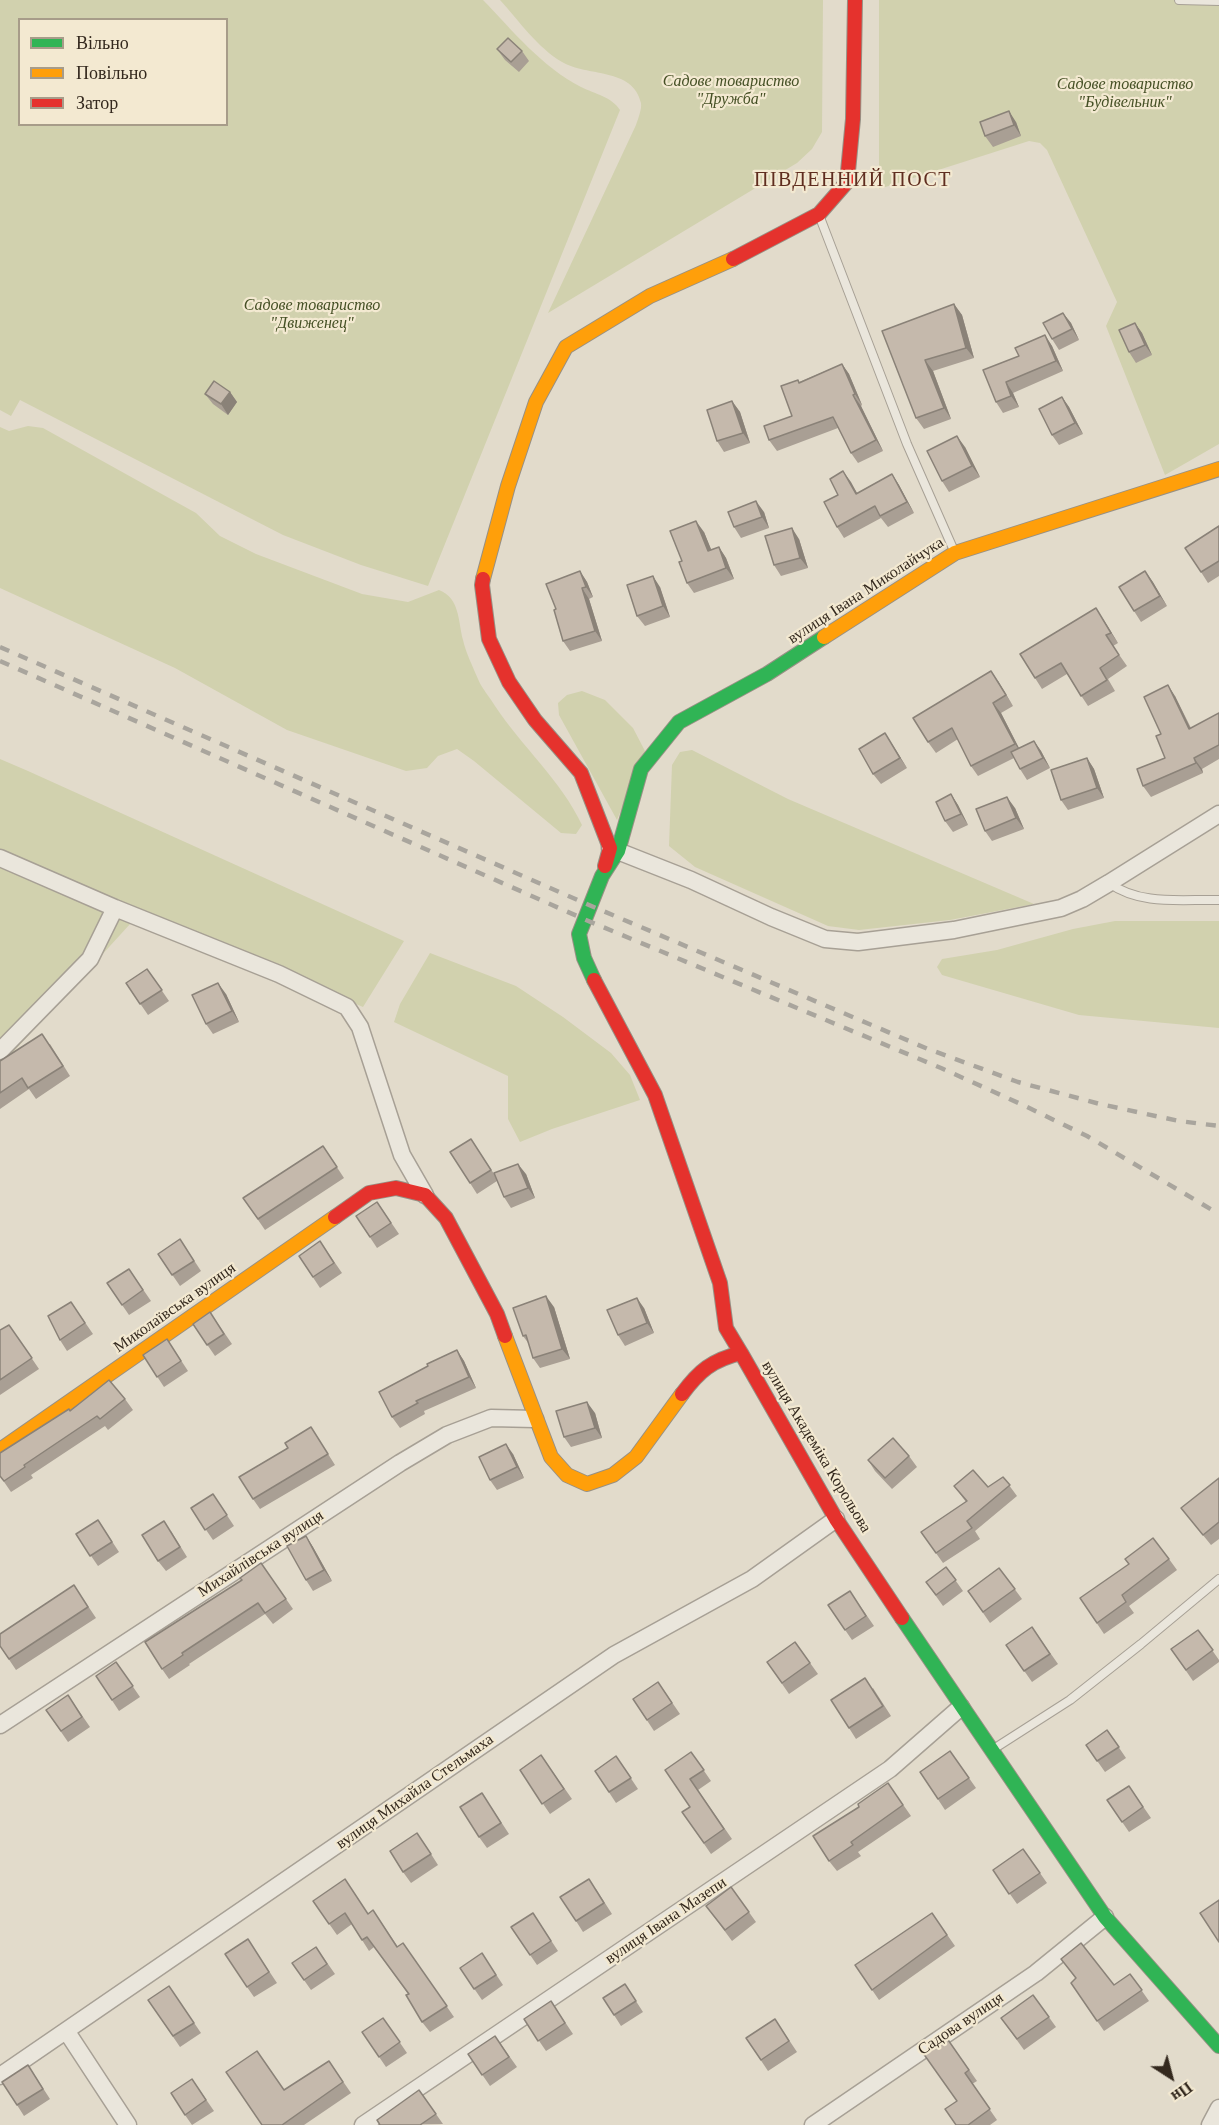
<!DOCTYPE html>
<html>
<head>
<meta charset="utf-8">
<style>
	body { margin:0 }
	#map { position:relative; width:1219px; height:2125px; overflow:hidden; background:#e2dbcb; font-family:"Times New Roman",serif }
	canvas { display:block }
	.legend { position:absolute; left:18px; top:18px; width:210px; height:108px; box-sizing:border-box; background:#f3e9d1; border:2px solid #a79c89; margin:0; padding:8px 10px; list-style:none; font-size:18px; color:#34291e }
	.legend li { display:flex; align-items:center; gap:12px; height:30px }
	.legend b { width:30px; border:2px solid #a79c89 }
	.north { position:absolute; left:1141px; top:2047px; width:60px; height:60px; -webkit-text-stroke:4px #f3e9d1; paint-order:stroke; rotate:144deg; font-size:16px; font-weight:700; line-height:24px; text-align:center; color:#34291e }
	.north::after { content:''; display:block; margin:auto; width:21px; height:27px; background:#34291e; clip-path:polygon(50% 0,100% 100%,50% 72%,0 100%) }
</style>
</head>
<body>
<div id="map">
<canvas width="1219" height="2125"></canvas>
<ul class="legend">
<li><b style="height:8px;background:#30b455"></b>Вільно</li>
<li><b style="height:8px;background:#ff9f0a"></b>Повільно</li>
<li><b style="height:8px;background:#e5322d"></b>Затор</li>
</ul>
<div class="north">Пн</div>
</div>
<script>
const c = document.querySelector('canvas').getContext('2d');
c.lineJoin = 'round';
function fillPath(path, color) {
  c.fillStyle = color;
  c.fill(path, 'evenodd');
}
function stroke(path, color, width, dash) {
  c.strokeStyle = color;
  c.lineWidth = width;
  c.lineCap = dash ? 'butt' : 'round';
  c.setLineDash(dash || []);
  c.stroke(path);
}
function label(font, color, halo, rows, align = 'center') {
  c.font = font + ' "Times New Roman",serif';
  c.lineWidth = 4.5;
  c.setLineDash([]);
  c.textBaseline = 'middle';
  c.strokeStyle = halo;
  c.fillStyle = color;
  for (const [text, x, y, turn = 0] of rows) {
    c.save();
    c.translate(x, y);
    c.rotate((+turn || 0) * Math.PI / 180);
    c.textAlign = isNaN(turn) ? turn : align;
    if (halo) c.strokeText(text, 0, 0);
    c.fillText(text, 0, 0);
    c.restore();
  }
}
fillPath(new Path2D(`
	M0,0H483C513,31 542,67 581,87C595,94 612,97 620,110L428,586L361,565L283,535L20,400L11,416L0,410ZM20,20H226V124H20Z
	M500,0H823L822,132L812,149L797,163L548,313L636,125C638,119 642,109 641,103C633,67 587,77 562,62C538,48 519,21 500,0Z
	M879,0H1219V444L1165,475L1106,326L1117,302L1047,150L1040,143L1029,141L879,189Z
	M28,426L43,428L196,513L220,536L256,554L362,594L408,602L439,590C460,598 458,621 463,640C466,653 473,667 478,679C482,689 490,697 495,706C522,747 561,780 582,825L576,834L561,833L474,761L457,749L438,756L427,768L406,771L287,730L175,668L0,588V427L9,431Z
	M582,691L605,700L633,728L645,751L617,820L559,715L558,703L567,695Z
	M692,750L788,799L1034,904L950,920L859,930L828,926L695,867L669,846L672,765L680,752Z
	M0,759L28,771L404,941L363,1007L141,912L6,1060L0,1065Z
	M1115,921H1219V1028L1079,1015L942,975L937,967L942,959L997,950L1073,929Z
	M430,953L516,986L563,1017L611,1053L630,1075L640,1100L552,1129L520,1142L508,1119V1076L394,1022L400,1004Z`), '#d1d1ae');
const lane = new Path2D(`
	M1179,0L1219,1
	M819,215L907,444L955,553
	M1109,883C1141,906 1182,899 1219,900
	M992,1750L1070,1700L1141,1644L1219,1579`);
const street = new Path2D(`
	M610,848L691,880L771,917L825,939L858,942L954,930L1061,908L1082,899L1109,883L1219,814
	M0,858L115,908L279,974L347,1007L360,1027L402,1155L425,1195
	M0,1051L90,959L115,908
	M0,1725L400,1463L447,1435L491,1418L535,1419
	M67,2032L128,2125
	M0,2076L614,1655L752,1579L836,1519
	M363,2125L890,1769L961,1707
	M813,2125L1036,1973L1105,1917
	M1210,2125L1219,2108`);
const fast = new Path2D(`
	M594,980L584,958L579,934L602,876L618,851L641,769L679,722L767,674L824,637
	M902,1618L1105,1917L1219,2046`);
const slow = new Path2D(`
	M483,579L508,486L536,402L566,347L650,296L733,259
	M824,637L955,553L1219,469
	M505,1336L551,1457L567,1475L587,1484L613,1475L636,1457L682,1394
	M0,1450L335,1217`);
const jam = new Path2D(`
	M733,259L819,214L847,182L853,119L855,0
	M483,579L482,585L489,639L509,682L535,720L581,773L610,848L605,866
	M594,980L655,1095L720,1283L726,1328L741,1353
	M335,1217L369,1193L396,1188L425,1195L446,1218L497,1314L505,1336
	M682,1394C699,1371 712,1360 741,1353L836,1519L902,1618`);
stroke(lane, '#a7a095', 10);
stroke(street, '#a7a095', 19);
stroke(fast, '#979084', 16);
stroke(slow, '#979084', 16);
stroke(jam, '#979084', 16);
stroke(lane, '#eae6dc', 8);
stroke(street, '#eae6dc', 16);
stroke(fast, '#30b455', 14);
stroke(slow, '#ff9f0a', 14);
stroke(jam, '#e5322d', 14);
stroke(new Path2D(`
	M0,647L589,905L928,1049L1018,1082L1100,1104L1179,1121L1219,1126
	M0,661L586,920L941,1068L1025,1106L1087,1136L1219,1214`), '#a9a59d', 4.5, [10, 10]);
fillPath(new Path2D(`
	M497,49L522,51L529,61L519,72L505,60Z
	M1016,122L1021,136L993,147L985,136Z
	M954,304L962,315L974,358L933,371L951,419L924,429L916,418L882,331Z
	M1063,313L1071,323L1079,340L1059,350L1052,339Z
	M1135,323L1142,333L1152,355L1136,363L1129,352Z
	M1045,335L1052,346L1063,371L1013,393L1019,407L1003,413L996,402L1019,356Z
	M842,364L849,374L862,405L861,406L883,451L858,463L851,453L838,428L777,451L769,440L792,416L798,380L799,382Z
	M230,392L237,402L228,415L213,404L205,394Z
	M1062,397L1069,407L1083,434L1059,445L1052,435Z
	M732,401L740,412L750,443L724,452L717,441Z
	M965,447L980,477L949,492L942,481Z
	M843,471L857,493L892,474L899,485L914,513L888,527L881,518L844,538L837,527L838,495Z
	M764,512L769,528L741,538L734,527Z
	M1219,526V576L1208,583L1201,572Z
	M704,532L711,550L719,547L726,558L734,579L694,593L687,583L682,561Z
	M799,539L808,568L781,576L774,565Z
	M580,571L587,582L593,597L589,599L602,641L570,651L563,641L556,609Z
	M1145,571L1167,606L1141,622L1134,611Z
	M660,587L670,617L645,626L637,616Z
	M1096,608L1118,643L1113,646L1127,666L1108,679L1115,691L1088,706L1067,674L1042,689L1035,678Z
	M998,681L1013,706L1001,713L1019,748L1034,741L1041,751L1050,768L1027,780L1020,769L1014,758L978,776L971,766L958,739L936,753L928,742Z
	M1175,696L1191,728L1219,713V759L1202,769L1203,773L1151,797L1143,786L1165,758L1161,734Z
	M885,733L907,768L881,784L873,774Z
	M1087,758L1094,769L1104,798L1068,810L1061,800Z
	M951,794L958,805L968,825L953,832L945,821Z
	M1015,808L1024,829L992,841L985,831Z
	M147,969L169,1001L148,1015L126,983Z
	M226,994L239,1022L213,1034L206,1024Z
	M50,1044L70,1076L36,1099L29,1089L0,1109V1061Z
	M471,1139L496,1177L526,1174L535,1198L511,1208L504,1197L497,1181L477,1194L470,1183Z
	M323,1146L344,1178L265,1230L243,1198Z
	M377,1202L399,1234L377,1248L356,1216Z
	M180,1239L201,1271L180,1286L158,1254Z
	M320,1241L342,1273L320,1288L299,1256Z
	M129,1269L151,1301L129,1315L107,1283Z
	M71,1302L93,1334L67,1351L60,1340Z
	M554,1307L570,1359L540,1368L533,1358L529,1344L523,1336Z
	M644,1308L654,1333L625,1346L618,1335Z
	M210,1312L232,1344L215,1356L193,1324Z
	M9,1325L39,1369L0,1395V1330Z
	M167,1339L188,1371L164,1387L143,1355Z
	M457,1350L464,1361L476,1388L424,1411L425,1414L400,1428L392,1417Z
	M125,1399L133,1410L108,1430L105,1426L31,1475L33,1478L11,1492L0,1476L70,1411Z
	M595,1413L602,1438L571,1447L564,1437Z
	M318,1438L335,1465L260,1509L253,1499Z
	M513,1454L524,1478L497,1490L490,1480Z
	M909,1456L917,1467L892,1489L875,1471L868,1460Z
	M1003,1477L1017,1496L975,1531L980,1539L943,1563L921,1532L966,1502L954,1486L988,1487Z
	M1219,1478V1539L1211,1545L1181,1508Z
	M213,1494L234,1526L213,1540L191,1508Z
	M98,1520L119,1552L98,1566L76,1534Z
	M171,1531L187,1557L166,1571L158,1561Z
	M306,1536L313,1547L332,1581L313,1591L306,1580Z
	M1169,1559L1177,1570L1129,1606L1134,1613L1104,1634L1080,1598Z
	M261,1563L293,1609L273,1624L265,1614L189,1664L190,1665L169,1679L162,1669L242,1580Z
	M946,1567L963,1591L943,1606L926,1582Z
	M999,1568L1022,1599L990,1623L968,1591Z
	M74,1585L96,1618L16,1670L0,1646Z
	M850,1591L874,1626L852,1640L828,1605Z
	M1032,1627L1058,1664L1032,1682L1006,1645Z
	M1198,1630L1219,1660V1662L1193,1681L1171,1649Z
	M795,1642L818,1674L789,1694L767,1662Z
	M116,1662L140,1697L119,1711L96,1676Z
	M658,1682L680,1714L654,1731L633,1699Z
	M873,1688L891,1716L856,1739L849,1728Z
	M68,1695L90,1727L68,1742L46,1710Z
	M1107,1730L1126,1758L1105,1772L1086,1745Z
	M950,1751L976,1788L945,1810L920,1772Z
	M691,1752L711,1781L698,1790L732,1839L711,1854L682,1812L690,1807Z
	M541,1755L572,1799L550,1814L520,1770Z
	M616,1756L638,1789L616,1803L595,1771Z
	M888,1783L911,1816L858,1852L861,1856L837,1871L829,1861L859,1807Z
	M1129,1786L1151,1818L1129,1832L1107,1800Z
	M482,1793L509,1834L487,1848L479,1837Z
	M424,1843L438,1865L411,1883L403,1872Z
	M1023,1849L1047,1883L1017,1904L993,1870Z
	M731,1887L756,1922L732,1941L706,1906Z
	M596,1889L612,1914L583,1932L576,1921Z
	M313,1901L368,1914L373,1910L398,1947L403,1943L454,2017L430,2032L422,2022L408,1994L374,1947L369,1951L352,1924L337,1935Z
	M533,1913L558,1951L537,1965L511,1927Z
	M932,1913L955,1946L879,2000L855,1965Z
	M316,1947L335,1974L311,1990L292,1963Z
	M255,1950L277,1983L254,1997L247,1987Z
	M482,1953L503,1985L482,2000L460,1968Z
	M1061,1959L1114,1985L1130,1974L1149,2001L1104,2031L1071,1983L1076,1979Z
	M169,1986L201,2033L180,2047L148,2000Z
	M632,1995L643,2012L621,2026L614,2015Z
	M1033,1995L1056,2027L1024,2050L1001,2018Z
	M551,2001L573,2034L546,2051L524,2019Z
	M383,2018L407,2053L386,2067L362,2032Z
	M775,2019L797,2052L768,2071L746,2038Z
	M495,2036L517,2067L490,2086L468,2054Z
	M946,2037L977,2081L972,2084L997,2120L990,2125H956L957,2101Z
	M329,2061L351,2093L304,2125H262L284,2090Z
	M28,2065L50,2099L24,2116L17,2105Z
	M192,2079L214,2111L192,2125L185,2115Z
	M419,2090L443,2124L380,2125Z`), '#a99f94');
fillPath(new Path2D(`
	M1009,111L1016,122L1021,136L1014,125Z
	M954,304L962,315L974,358L966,348Z
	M1063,313L1071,323L1079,340L1072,329Z
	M1135,323L1142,333L1152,355L1145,345Z
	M1045,335L1052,346L1063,371L1056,361Z
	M925,360L933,371L951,419L944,408Z
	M842,364L849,374L862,405L855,394Z
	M1006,382L1013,393L1019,407L1011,396Z
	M230,392L237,402L228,415L221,404Z
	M853,395L861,406L883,451L876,440Z
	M1062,397L1069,407L1083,434L1075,423Z
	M732,401L740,412L750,443L743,433Z
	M957,436L965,447L980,477L972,466Z
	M843,471L851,482L863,504L856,494Z
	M892,474L899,485L914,513L907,502Z
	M756,501L764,512L769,528L762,517Z
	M696,521L704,532L716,561L708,551Z
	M792,528L799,539L808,568L800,558Z
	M719,547L726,558L734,579L726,568Z
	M580,571L587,582L593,597L586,587Z
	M1145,571L1153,582L1167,606L1160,596Z
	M653,576L660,587L670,617L663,606Z
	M582,588L589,599L602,641L595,631Z
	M1096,608L1103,619L1118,643L1111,633Z
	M991,671L998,681L1013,706L1006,695Z
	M1168,685L1175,696L1196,740L1189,729Z
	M993,703L1001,713L1022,754L1015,744Z
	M885,733L892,744L907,768L900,758Z
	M1034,741L1041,751L1050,768L1043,758Z
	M1087,758L1094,769L1104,798L1097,788Z
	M1194,758L1202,769L1203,773L1196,763Z
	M951,794L958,805L968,825L961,814Z
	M1007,797L1015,808L1024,829L1016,818Z
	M218,983L226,994L239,1022L232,1011Z
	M518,1164L526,1174L535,1198L528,1188Z
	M546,1296L554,1307L570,1359L562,1349Z
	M637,1298L644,1308L654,1333L647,1323Z
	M457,1350L464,1361L476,1388L469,1377Z
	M587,1402L595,1413L602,1438L595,1428Z
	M506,1444L513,1454L524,1478L517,1467Z
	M306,1536L313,1547L332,1581L324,1570Z`), '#8a8278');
const building = new Path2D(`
	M508,38L522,51L511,62L497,49Z
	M1009,111L1014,125L985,136L980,122Z
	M954,304L966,348L925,360L944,408L916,418L882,331Z
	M1063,313L1072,329L1052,339L1043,323Z
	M1135,323L1145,345L1129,352L1119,330Z
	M1045,335L1056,361L1006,382L1011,396L996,402L983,370L1019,356L1015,348Z
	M842,364L855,394L853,395L876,440L851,453L833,417L769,440L764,426L792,416L781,386L798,380L799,383Z
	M214,381L230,392L221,404L205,394Z
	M1062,397L1075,423L1052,435L1039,409Z
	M732,401L743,433L717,441L707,410Z
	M957,436L972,466L942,481L927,451Z
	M843,471L856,494L892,474L907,502L880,516L875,506L837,527L824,502L838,495L830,479Z
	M756,501L762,517L734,527L728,512Z
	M696,521L708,551L719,547L726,568L687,583L679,562L682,561L670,531Z
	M1219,526V561L1201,572L1185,548Z
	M792,528L800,558L774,565L765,536Z
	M580,571L586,587L582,588L595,631L563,641L554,610L556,609L546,584Z
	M1145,571L1160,596L1134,611L1119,587Z
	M653,576L663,606L637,616L627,585Z
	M1096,608L1111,633L1106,635L1119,655L1100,668L1107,680L1081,696L1061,663L1035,678L1020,654Z
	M991,671L1006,695L993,703L1015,744L971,766L952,728L928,742L913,718Z
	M1168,685L1189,729L1219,713V745L1194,758L1196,763L1143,786L1137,769L1165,758L1156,736L1161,734L1144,697Z
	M885,733L900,758L873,774L859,749Z
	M1034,741L1043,758L1020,769L1011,752Z
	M1087,758L1097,788L1061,800L1051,770Z
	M951,794L961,814L945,821L936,802Z
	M1007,797L1016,818L985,831L976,809Z
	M147,969L162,990L140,1004L126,983Z
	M218,983L232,1011L206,1024L192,995Z
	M42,1034L63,1066L28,1088L22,1078L0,1093V1061Z
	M471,1139L491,1170L470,1183L450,1152Z
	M323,1146L337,1167L258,1219L243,1198Z
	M518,1164L528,1188L504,1197L494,1173Z
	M377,1202L391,1223L370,1237L356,1216Z
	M180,1239L194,1261L172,1275L158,1254Z
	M320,1241L334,1263L313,1277L299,1256Z
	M129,1269L143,1290L122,1305L107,1283Z
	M546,1296L562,1349L533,1358L526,1335L523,1336L513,1308Z
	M637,1298L647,1323L618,1335L607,1310Z
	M71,1302L85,1323L60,1340L48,1316Z
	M210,1312L224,1334L207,1345L193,1324Z
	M9,1325L32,1358L0,1380V1330Z
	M167,1339L181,1361L157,1377L143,1355Z
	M457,1350L469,1377L416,1401L418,1403L392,1417L379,1392L428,1366L427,1364Z
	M109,1380L125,1399L100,1419L97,1416L24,1465L25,1467L4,1481L0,1476V1453L69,1409L70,1411Z
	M587,1402L595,1428L564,1437L556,1411Z
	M311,1427L328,1454L253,1499L239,1477L288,1448L285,1443Z
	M893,1438L909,1456L885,1478L868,1460Z
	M506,1444L517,1467L490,1480L479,1457Z
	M973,1470L988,1487L1003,1477L1010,1485L967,1521L972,1528L936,1553L921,1532L967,1501L954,1486Z
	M1219,1478V1522L1203,1535L1181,1508Z
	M213,1494L227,1515L205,1530L191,1508Z
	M98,1520L112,1542L90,1556L76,1534Z
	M164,1521L180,1547L158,1561L142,1535Z
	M306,1536L324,1570L306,1580L287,1546Z
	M1153,1538L1169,1559L1122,1595L1126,1602L1097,1623L1080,1598L1129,1564L1125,1559Z
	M261,1563L286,1599L265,1613L258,1603L182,1653L183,1655L162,1669L145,1642L242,1580L240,1578Z
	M946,1567L956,1580L936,1595L926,1582Z
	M999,1568L1015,1589L983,1612L968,1591Z
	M74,1585L88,1607L9,1659L0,1646V1634Z
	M850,1591L866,1616L845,1630L828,1605Z
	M1032,1627L1050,1654L1024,1671L1006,1645Z
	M1198,1630L1213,1650L1186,1670L1171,1649Z
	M795,1642L810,1663L782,1683L767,1662Z
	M116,1662L133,1686L112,1700L96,1676Z
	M865,1678L883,1706L849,1728L831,1700Z
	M658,1682L672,1703L647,1720L633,1699Z
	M68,1695L82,1717L61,1731L46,1710Z
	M1107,1730L1119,1747L1097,1761L1086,1745Z
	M950,1751L969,1778L938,1799L920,1772Z
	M691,1752L704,1770L690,1779L724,1829L704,1843L682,1812L690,1807L665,1770Z
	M541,1755L564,1789L542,1804L520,1770Z
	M616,1756L631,1778L609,1792L595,1771Z
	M888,1783L903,1805L851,1842L853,1845L829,1861L813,1836L859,1807L858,1804Z
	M1129,1786L1143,1807L1122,1822L1107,1800Z
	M482,1793L501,1823L479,1837L460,1807Z
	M417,1833L431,1854L403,1872L390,1851Z
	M1023,1849L1040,1873L1009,1894L993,1870Z
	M345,1879L368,1914L373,1910L397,1947L403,1943L447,2006L422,2022L406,1995L409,1994L367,1937L362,1940L345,1913L329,1924L313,1901Z
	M589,1879L604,1903L576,1921L560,1897Z
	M731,1887L749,1912L725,1930L706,1906Z
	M1219,1900V1942L1200,1913Z
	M533,1913L551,1941L530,1955L511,1927Z
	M932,1913L947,1935L872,1990L855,1965Z
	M248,1939L269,1972L247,1987L225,1954Z
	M1081,1943L1114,1985L1130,1974L1142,1990L1097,2021L1071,1983L1076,1978L1061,1959Z
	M316,1947L327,1964L304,1980L292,1963Z
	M482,1953L496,1975L474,1989L460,1968Z
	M625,1984L636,2001L614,2015L603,1998Z
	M169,1986L194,2023L173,2036L148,2000Z
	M1033,1995L1049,2017L1017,2039L1001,2018Z
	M551,2001L565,2023L538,2041L524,2019Z
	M383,2018L400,2042L379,2057L362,2032Z
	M775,2019L789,2041L761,2060L746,2038Z
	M495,2036L509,2057L482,2075L468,2054Z
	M946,2037L969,2070L965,2073L990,2109L968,2125H956L945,2109L957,2101L923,2053Z
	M257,2051L284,2090L329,2061L343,2082L282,2125H262L226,2072Z
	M28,2065L43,2089L17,2105L2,2082Z
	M192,2079L206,2100L185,2115L171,2093Z
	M419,2090L436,2114L420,2125H380L377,2120Z`);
fillPath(building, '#c5b9ac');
stroke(building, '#8a8278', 1.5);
label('italic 16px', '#455025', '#f3e9d1', [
	["Садове товариство",731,82],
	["\"Дружба\"",731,100],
	["Садове товариство",1125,85],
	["\"Будівельник\"",1125,103],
	["Садове товариство",312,306],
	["\"Движенец\"",312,324]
]);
label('16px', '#34291e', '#f3e9d1', [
	["вулиця Івана Миколайчука",866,591,-33],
	["Миколаївська вулиця",175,1308,-35],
	["вулиця Академіка Корольова",816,1447,59],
	["Михайлівська вулиця",261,1554,-33],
	["вулиця Михайла Стельмаха",415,1792,-35],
	["вулиця Івана Мазепи",666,1921,-34],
	["Садова вулиця",961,2024,-34]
]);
c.letterSpacing = '1.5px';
label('20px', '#5f2d1f', '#f3e9d1', [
	["ПІВДЕННИЙ ПОСТ",853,181]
]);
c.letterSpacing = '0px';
</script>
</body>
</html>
